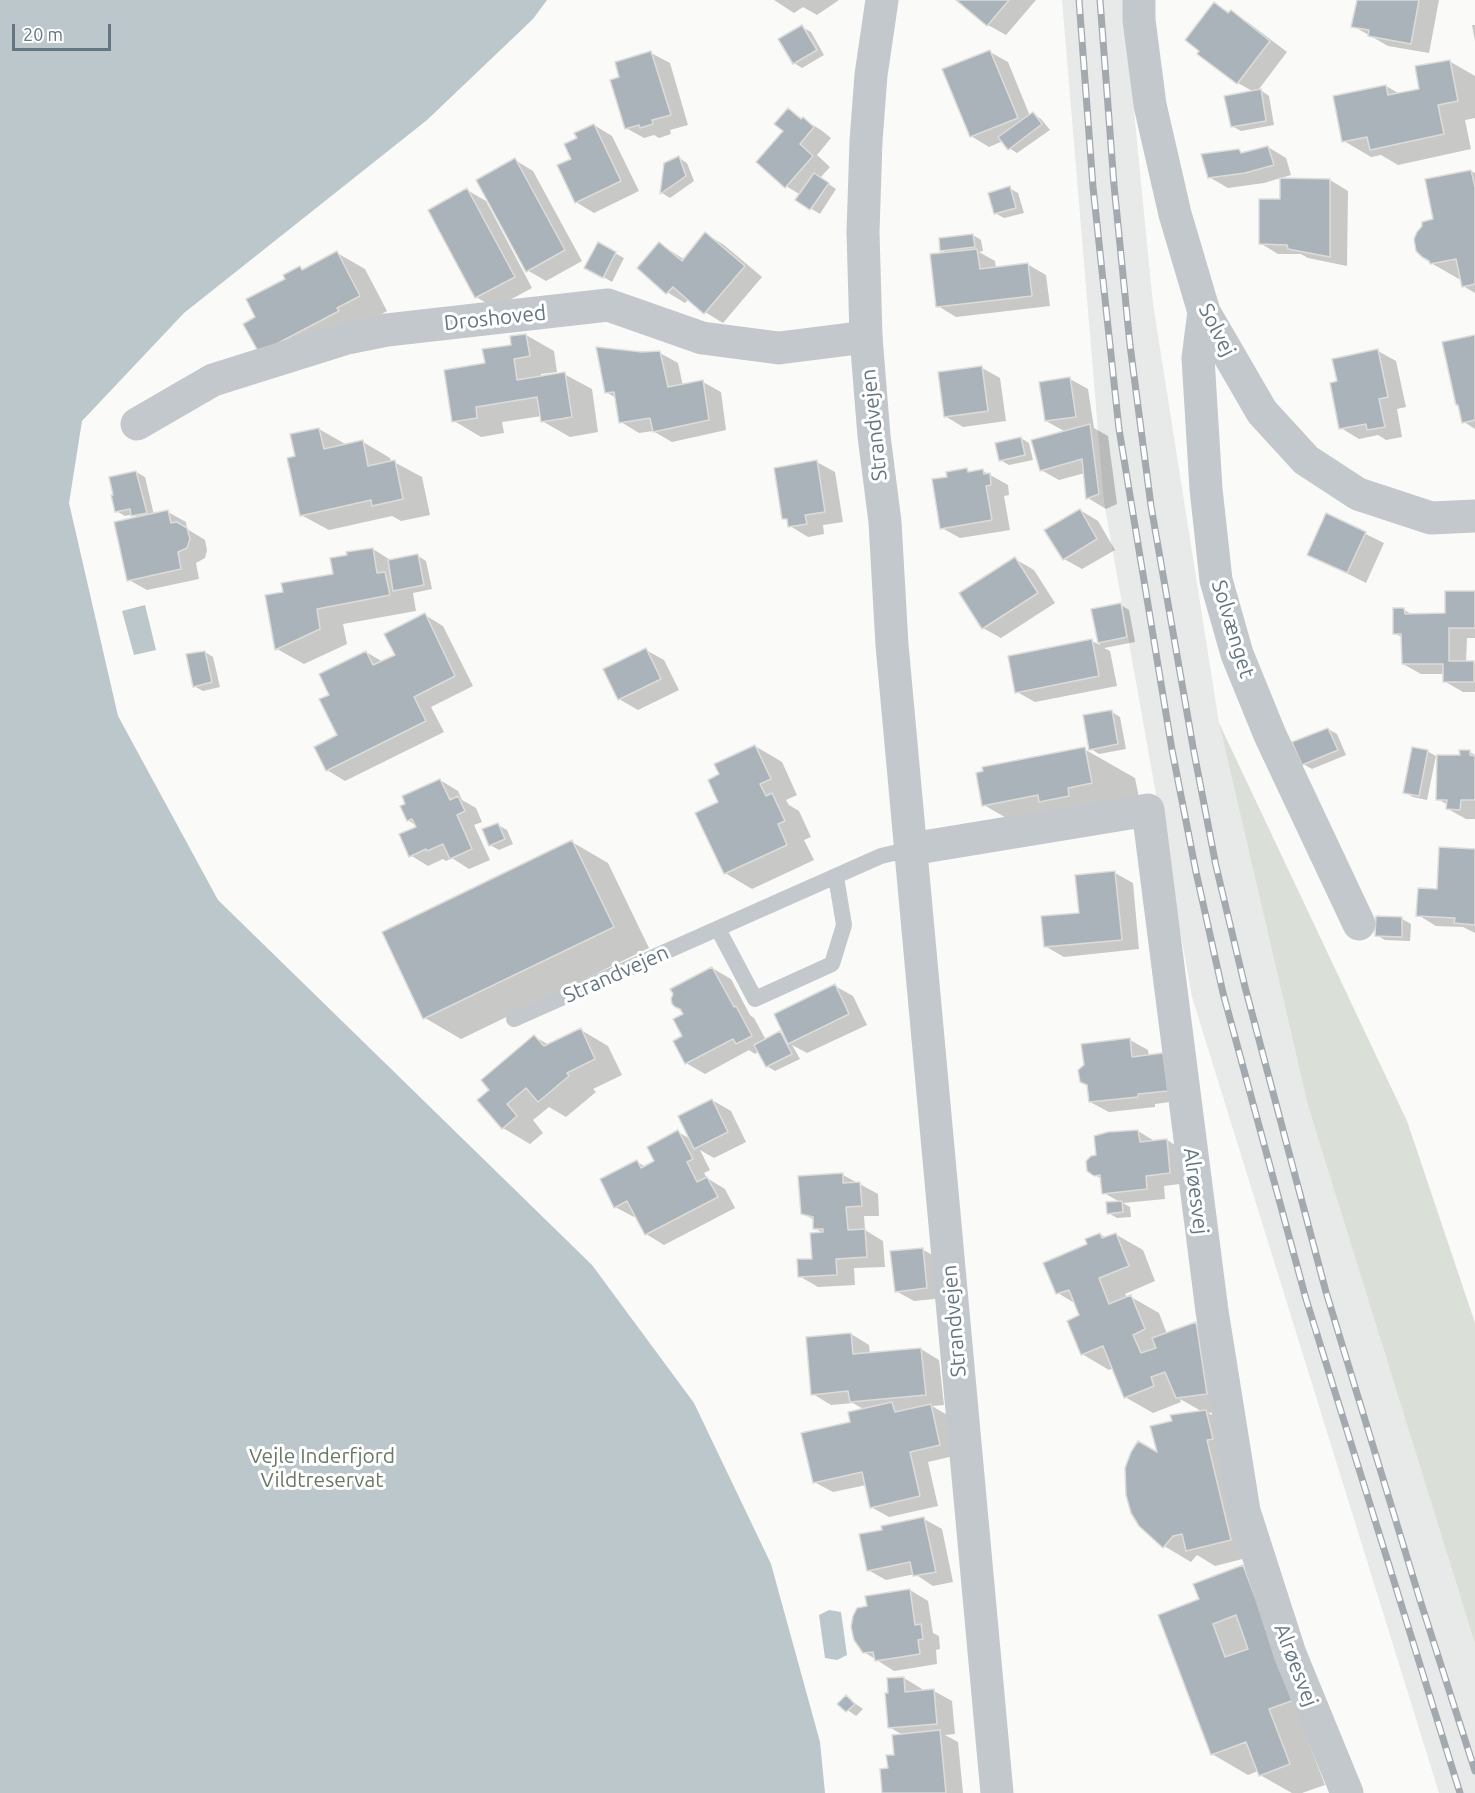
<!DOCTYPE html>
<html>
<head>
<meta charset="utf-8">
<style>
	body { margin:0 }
	#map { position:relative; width:1475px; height:1793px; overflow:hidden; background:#fafaf8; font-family:Ubuntu,sans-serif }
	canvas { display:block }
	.scale { position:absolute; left:12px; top:24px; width:99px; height:27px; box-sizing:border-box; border:3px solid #657683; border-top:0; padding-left:8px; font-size:18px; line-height:21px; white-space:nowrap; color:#657683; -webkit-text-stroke:4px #fff; paint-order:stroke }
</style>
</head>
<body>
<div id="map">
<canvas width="1475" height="1793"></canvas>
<div class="scale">20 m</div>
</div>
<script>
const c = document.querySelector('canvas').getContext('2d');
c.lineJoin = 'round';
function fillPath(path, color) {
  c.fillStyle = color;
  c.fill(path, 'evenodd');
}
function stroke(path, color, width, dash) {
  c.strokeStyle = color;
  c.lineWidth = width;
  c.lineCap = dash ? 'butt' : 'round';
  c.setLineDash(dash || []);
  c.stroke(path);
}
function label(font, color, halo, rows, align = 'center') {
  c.font = font + ' Ubuntu,sans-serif';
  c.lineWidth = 6;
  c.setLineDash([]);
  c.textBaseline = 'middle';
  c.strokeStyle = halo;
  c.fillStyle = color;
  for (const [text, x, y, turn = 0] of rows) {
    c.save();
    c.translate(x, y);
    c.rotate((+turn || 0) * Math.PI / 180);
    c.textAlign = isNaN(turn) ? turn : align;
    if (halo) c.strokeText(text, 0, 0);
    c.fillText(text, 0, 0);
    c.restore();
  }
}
fillPath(new Path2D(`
	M1062,0H1123L1153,304L1219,723L1308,1106L1475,1644V1793H1439L1192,997L1104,502Z`), '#e8e9e9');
fillPath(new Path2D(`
	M1219,723L1407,1121L1475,1323V1644L1308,1106Z`), '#dadfd7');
fillPath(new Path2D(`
	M0,0H547L533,19L427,120L184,313L82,421L69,503L118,716L218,900L592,1265L694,1403L771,1564L820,1742L825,1793H0Z
	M145,605L156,650L134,655L122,611Z
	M829,1610L841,1612L847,1655L837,1660L825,1658L819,1615Z`), '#bbc7cb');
fillPath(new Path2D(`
	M774,0H839L817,15L803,7L794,13Z
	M959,0H1036L1006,35L988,25Z
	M1358,0H1439L1429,53L1388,46L1353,26Z
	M1214,4L1249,23L1287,52L1259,89L1269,96L1274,125L1241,131L1232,126L1254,92L1238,83Z
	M1472,25H1475V41Z
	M802,27L811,32L824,55L802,68L794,63Z
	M990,52L1008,62L1030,116L1033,114L1041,119L1050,130L1017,153L1009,148L1003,141L989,147L971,136Z
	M651,53L670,63L688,125L670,130L671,134L659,138L654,135L644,138L626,128L621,78Z
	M1449,61L1475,76V118L1465,120L1471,149L1398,165L1381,155L1371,157L1344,141L1386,86L1400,94L1421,90Z
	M788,110L821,130L831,138L817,155L830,167L820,178L836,189L820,214L797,200L801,195L786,186L785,131Z
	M594,125L612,136L639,191L594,213L576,202L573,159L579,139Z
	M1268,147L1286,158L1291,175L1264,183L1228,188L1209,177L1239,151L1244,154Z
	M679,158L687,163L694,181L670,198L662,193L665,164Z
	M515,160L533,171L582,261L546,281L527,270Z
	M1471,171L1475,173V293L1463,286L1462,279H1459L1431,263L1435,220Z
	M1330,180L1348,191L1347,266L1308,258L1301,254H1278L1260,243L1281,201Z
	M1009,188L1018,193L1024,213L1004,218L995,213Z
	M467,190L486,201L532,288L495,308L476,297Z
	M706,234L724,245L762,277L723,323L705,312L689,299L685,303L667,292L660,244L685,260Z
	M973,235L981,240L983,251L979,252L995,261L996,268L1027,264L1046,275L1050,306L956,317L938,306L947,254L942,250Z
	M598,244L624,258L612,282L586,267Z
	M337,253L365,269L387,311L287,368L257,318L300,268L304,270Z
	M526,335L554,351L557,372L541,374V377L564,374L592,389L598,432L570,437L542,421V416L502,422L504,433L481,437L454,421L486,364Z
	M1475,336V429L1464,422Z
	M1378,351L1396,361L1406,407L1397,409L1402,437L1386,440L1378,435L1359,439L1341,428L1339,382Z
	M642,353H660L678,363L683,386L703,382L721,392L726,430L672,442L653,431L639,433L621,422L616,398L606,392Z
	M982,368L1000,378L1006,421L963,427L945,416Z
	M1070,379L1088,389L1094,428L1108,436L1117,504L1106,509L1088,498L1085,473L1059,480L1041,470L1066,432L1046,421Z
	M319,429L347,445L363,442L390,458L391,462H394L422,477L430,515L401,521L392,516L329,530L301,515Z
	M1021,438L1029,443L1033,460L1009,465L1000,460Z
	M817,462L835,472L843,522L823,525L824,534L808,537L790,526L789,522L784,518Z
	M967,470L972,473L983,471L1008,485L1009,495L1004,496L1010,530L960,538L942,528L949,478Z
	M136,472L145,477L154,515L168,512L186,522L187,529L205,540L207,550L205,558L196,563L199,579L147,590L129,580L138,518L133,514L125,516L116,511Z
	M1080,510L1098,521L1115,550L1082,569L1064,559Z
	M1327,515L1384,543L1366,583L1309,554Z
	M373,549L392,561L418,556L426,561L432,589L413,593L416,611L343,624L347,644L304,664L277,649L285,593L335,575Z
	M1015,559L1034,570L1055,603L1001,638L983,628Z
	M1475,592V638H1467L1466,663L1475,664V692H1463L1444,681V674H1421L1403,664V638L1394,633L1404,610L1413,615L1447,614Z
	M1121,605L1129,610L1135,642L1104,648L1110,651L1117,686L1035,702L1017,692L1092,641L1100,645L1093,610Z
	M425,615L443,626L473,686L431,707L444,732L345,781L327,770L339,736L331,695L366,652L383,662L397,656Z
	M646,650L664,660L679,690L638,710L619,699Z
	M205,652L213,657L220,687L203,691L194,686Z
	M1112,712L1120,717L1126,749L1099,754L1091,749Z
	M1328,729L1337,734L1346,755L1312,769L1303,764Z
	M755,746L782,762L797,795L786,800L789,805L799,811L811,837L804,840L814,860L752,889L725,873L720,803L721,775Z
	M1084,749L1135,778L1142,812L1034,834L984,805Z
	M1427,751L1436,756L1427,800L1413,797L1405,792Z
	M1470,752L1475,755V819H1466L1448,809V805L1438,799L1461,757Z
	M440,780L458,791L462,800L476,808L482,822L474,825L490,860L469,869L452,858L446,861L443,859L428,866L410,855L418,827L408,820Z
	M498,825L507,830L513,844L499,850L490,845Z
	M572,842L608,863L649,948L461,1039L425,1018Z
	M1475,850V933L1463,927L1436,926L1418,915Z
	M1115,873L1133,883L1139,949L1064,957L1045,946L1080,914Z
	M1377,918L1402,919L1411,924L1410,941L1385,940L1376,935Z
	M712,968L731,979L750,1015L754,1018L766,1040L780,1033L786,1036L835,986L853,996L867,1025L807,1053L792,1045L800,1059L775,1071L767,1066L759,1051L755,1054L749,1050L705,1074L686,1063L684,1036L685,1015Z
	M581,1030L608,1046L622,1075L593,1089L596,1092L566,1117L549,1107L533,1120L543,1133L530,1144L503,1128L491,1090L535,1037L549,1045Z
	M1130,1040L1148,1050L1149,1057L1185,1100L1155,1104V1107L1109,1112L1090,1102Z
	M712,1100L731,1111L746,1142L714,1158L700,1150L710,1170L704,1173L707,1178L725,1189L735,1208L664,1245L646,1234L636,1216L634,1217L615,1207L637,1162L646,1167L656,1162L678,1132L692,1140Z
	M1138,1131L1156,1142L1167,1140L1185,1151L1188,1183L1164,1186L1165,1199L1123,1203L1130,1207L1131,1217L1117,1218L1108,1213L1120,1202L1104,1193L1102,1179L1095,1175L1098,1157Z
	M843,1175L878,1194L879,1216H864L865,1230L883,1241L885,1267L854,1268L855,1285L818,1287L799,1276L813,1260L824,1234L815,1228L814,1220L802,1213Z
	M1100,1234L1106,1238L1115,1234L1143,1250L1155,1281L1125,1294L1127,1298L1131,1297L1159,1313L1167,1334L1196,1324L1223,1339L1234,1409L1208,1413L1233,1427L1258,1555L1215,1566L1197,1555L1191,1562L1164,1546L1159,1454L1174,1422L1203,1412L1180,1399L1181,1402L1153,1413L1125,1397L1113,1368L1109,1370L1082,1354L1081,1316L1076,1304L1058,1293L1089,1245Z
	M922,1249L941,1260L945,1298L914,1301L896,1291Z
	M851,1334L869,1345L870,1354L921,1349L939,1360L944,1405L932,1406L949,1416L958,1455L928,1462L938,1506L889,1517L871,1507L866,1485L833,1492L814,1482L852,1423L865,1410L853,1403L831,1405L813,1394Z
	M924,1519L942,1529L953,1582L933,1586L915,1574L886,1580L868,1570L883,1531Z
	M1243,1567L1279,1587L1304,1730L1325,1785L1302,1793H1292L1260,1775L1258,1771L1248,1775L1212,1754L1201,1600Z
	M910,1590L928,1601L933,1633L939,1636L940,1649L936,1650L937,1664L894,1671L864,1652Z
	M904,1678L922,1689V1692L934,1691L952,1701L955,1734L945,1735L958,1742L963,1793H883L889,1770L903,1735L889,1727Z
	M846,1697L863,1709L856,1716L839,1704Z`), '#0003');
const building = new Path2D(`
	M956,0H1009L987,26Z
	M1357,0H1419L1411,44L1368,36L1369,30L1351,27Z
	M1214,2L1228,13L1231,10L1270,41L1237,84L1197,54L1199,51L1185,40Z
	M802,25L817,50L793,64L778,39Z
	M990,50L1018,118L970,137L942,69Z
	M651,51L671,115L652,120L653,124L640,128L639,125L625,129L610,80L619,77L615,62Z
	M1450,60L1458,101L1438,105L1444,134L1370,150L1367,137L1342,142L1333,96L1386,85L1388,95L1419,89L1415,66Z
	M1261,89L1266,121L1231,127L1224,96Z
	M788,108L801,119L803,117L814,127L800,144L813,156L785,188L756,162L783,131L774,124Z
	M1033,112L1042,124L1008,150L998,137Z
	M594,124L621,181L575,203L557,165L571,159L564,144L577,138L574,133Z
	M1268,146L1274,165L1245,173L1208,178L1201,154L1239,149L1241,153Z
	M679,156L686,176L660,194L664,163Z
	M515,158L565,250L526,272L476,180Z
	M1471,170L1475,187V284L1462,287L1456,259L1430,264L1429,261L1422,257L1416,251L1414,239L1417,232L1422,226V222L1433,219L1425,179Z
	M814,173L829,183L810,210L795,200Z
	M1280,178L1330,179V257L1288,249L1287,245L1259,244V199H1280Z
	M1010,186L1016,208L994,214L988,193Z
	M467,188L515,277L475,298L428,210Z
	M705,232L745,266L704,314L673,287L666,294L637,268L659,242L682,261Z
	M973,234L975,247L940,251L939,238Z
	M598,242L616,252L603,278L584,268Z
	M977,249L980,269L1028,263L1032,296L936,307L930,254Z
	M337,251L360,296L337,308L339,311L259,353L243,324L255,317L246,299L285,279L283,275L300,266L302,270Z
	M526,334L530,356L514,359L517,380L565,372L572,417L541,422L537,397L476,407L477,418L452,422L444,370L485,363L482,349L511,345L510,336Z
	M1475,335V420L1462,423L1458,405H1456L1442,342Z
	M596,347L642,352L660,351L668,387L703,380L709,420L653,432L650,418L619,423L614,392L605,393Z
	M1378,349L1388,397L1379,399L1385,427L1367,430L1366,424L1339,429L1330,383L1337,381L1332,359Z
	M982,366L988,411L944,417L938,372Z
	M1070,377L1076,417L1045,421L1039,382Z
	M1090,424L1099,494L1086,499L1082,459L1040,471L1031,440Z
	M319,428L324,449L363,440L368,466L395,460L403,499L372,506L371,500L300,516L287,458L295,456L290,434Z
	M1021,437L1025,455L999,461L995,443Z
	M817,460L825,512L805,515L807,524L788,527L787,519H782L774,468Z
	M967,468L968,472L983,469L984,474L990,473L991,485L986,486L992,520L940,529L932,479L947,477L946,472Z
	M136,471L147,513L131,516L130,509L115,512L111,495H113L109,477Z
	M1080,509L1097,539L1063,560L1044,530Z
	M168,510L171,523L177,522L187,528L190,539L187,548L178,552L181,569L127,581L114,522Z
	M1326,513L1366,532L1347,573L1307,555Z
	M373,548L377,573L385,572L390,595L317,609L320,629L275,650L265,595L283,592L281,583L333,574L330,558L347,555L346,552Z
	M418,554L424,585L393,591L388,560Z
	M1015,557L1038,593L982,629L959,593Z
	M1445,591H1475V628H1449V661H1474V682H1443V664H1402L1401,634H1393V608H1404L1405,614L1445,613Z
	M1121,603L1127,637L1098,643L1091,609Z
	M425,613L455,676L414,697L426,721L326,771L314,747L337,735L319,699L329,695L319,674L366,651L373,665L395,655L384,634Z
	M1092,639L1099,676L1015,693L1008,656Z
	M646,648L661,679L618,700L603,669Z
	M205,651L212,682L193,687L186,654Z
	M1112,710L1118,744L1089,750L1083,715Z
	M1328,728L1338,750L1302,765L1292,742Z
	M755,745L771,779L760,784L766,796L772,793L785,821L778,824L787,845L724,874L695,813L718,802L708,780L719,774L714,764Z
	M1085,747L1092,783L1068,788L1069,796L1039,802L1038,795L982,806L976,773L983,771L982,767Z
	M1412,747L1428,750L1419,796L1403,793Z
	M1459,750H1470V755L1475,756V800H1461L1460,810L1446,809L1447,800H1436L1437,755H1460Z
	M440,779L450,800L458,796L465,811L457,815L472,849L450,859L443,844L427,851L426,849L409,857L399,834L416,827L412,819L407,821L400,806L405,804L402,796Z
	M498,823L505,839L489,846L482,829Z
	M572,840L614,927L423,1019L382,932Z
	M1439,847L1475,849V925L1454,923L1455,918L1416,916L1418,888L1437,889Z
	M1115,871L1122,940L1044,947L1041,916L1079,913L1075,875Z
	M1376,916L1402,917V937L1375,936Z
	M712,967L734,1007L736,1006L752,1036L736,1044L733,1039L685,1064L673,1041L682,1036L673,1019L683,1014L680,1009L675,1007L672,1004L671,999L673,994L670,989Z
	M835,984L849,1014L788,1044L774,1014Z
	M581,1028L595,1059L567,1073L569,1076L538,1102L526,1088L507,1104L517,1116L502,1129L477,1100L489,1090L481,1080L534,1035L544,1046Z
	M780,1031L792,1054L766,1067L754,1045Z
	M1130,1038L1132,1057L1163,1053L1168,1091L1138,1094V1097L1089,1102L1087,1085L1080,1082L1078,1070L1084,1065L1081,1044Z
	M712,1099L728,1132L694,1149L678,1116Z
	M678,1130L693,1159L687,1162L697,1182L707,1177L718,1197L645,1235L627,1201L614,1208L600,1179L637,1160L641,1168L654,1161L647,1147Z
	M1138,1130L1140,1142L1167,1139L1170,1173L1146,1176L1147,1189L1102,1194L1100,1175L1094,1176L1087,1171L1086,1161L1091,1156L1096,1155L1094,1136L1108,1132Z
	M843,1173V1183L860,1182L862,1206L846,1207L848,1230L865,1229L867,1257L836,1259L837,1275L798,1277L797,1259H812L810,1233L823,1232V1229H813V1217L801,1214L798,1176Z
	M1122,1201L1123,1212L1107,1214L1106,1202Z
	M1100,1233L1102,1238L1116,1233L1129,1266L1099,1278L1109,1304L1131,1295L1145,1329L1133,1335L1141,1353L1156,1348L1152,1338L1196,1322L1207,1394L1176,1398L1165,1372L1151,1377L1154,1386L1124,1398L1103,1346L1081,1355L1067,1321L1079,1315L1069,1290L1056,1294L1043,1263L1087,1244L1085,1239Z
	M923,1248L927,1288L895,1292L890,1251Z
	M851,1333L853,1354L921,1348L926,1395L850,1402L848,1391L811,1395L806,1337Z
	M892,1402L895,1412L931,1404L940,1445L910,1452L920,1496L870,1508L862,1472L813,1483L801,1433L850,1422L848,1412Z
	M1206,1410L1213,1439L1207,1440L1231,1540L1186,1551L1182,1534L1173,1536L1163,1548L1139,1526L1131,1513L1126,1495L1125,1468L1131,1452L1138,1441L1157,1452L1150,1426L1172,1421L1170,1415Z
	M924,1517L936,1572L913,1576L910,1562L867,1571L859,1534L882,1530L881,1526Z
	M1243,1565L1294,1700L1269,1709L1290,1764L1259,1776L1246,1742L1211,1755L1158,1615L1199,1599L1193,1584ZM1236,1615L1248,1649L1225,1657L1213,1624Z
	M910,1589L915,1625L921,1624L923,1639L918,1640L920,1654L875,1661L873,1652L863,1653L854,1640L851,1627L853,1616L857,1608L867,1606L865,1596Z
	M904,1677L905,1692L934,1689L937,1724L888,1728L885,1693H888L887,1678Z
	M846,1695L855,1704L846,1712L837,1704Z
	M940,1730L946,1793H882L880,1769L888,1768L886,1755H894L892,1735Z`);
fillPath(building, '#aab3b9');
stroke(building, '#dcdcda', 1.5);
stroke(new Path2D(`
	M718,929L755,999L832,964L844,925L836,877
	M514,1019L881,856L911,849`), '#c3c8cc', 16);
stroke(new Path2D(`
	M1139,0V20L1150,105L1175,214L1204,312L1262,412L1306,460L1358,494L1431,518L1475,516
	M1204,312L1198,358L1206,489L1216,580L1237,654L1270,735L1359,924
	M137,424L213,380L347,338L387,330L608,305L702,338L779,348L866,337
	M911,849L1148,810L1212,1311L1244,1511L1290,1654L1347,1793`), '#c3c8cc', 33);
stroke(new Path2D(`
	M882,0L871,75L866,141L863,232L866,337L874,436L885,522L892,645L997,1793`), '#c3c8cc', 33);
const rail = new Path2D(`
	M1079,0L1093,187L1119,429L1172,750L1196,872L1223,993L1306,1299L1460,1793
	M1100,0L1114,185L1130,345L1151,506L1193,747L1216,866L1245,987L1326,1292L1420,1600L1475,1771`);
stroke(rail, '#a2aab0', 7);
stroke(rail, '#fff', 4.5, [14]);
label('21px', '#657683', '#fff', [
	["Droshoved",495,318,-6],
	["Solvej",1217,330,63],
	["Strandvejen",874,425,-96],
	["Solvænget",1233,629,73],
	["Strandvejen",616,974,-24],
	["Alrøesvej",1196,1191,83],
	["Strandvejen",954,1321,-95],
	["Alrøesvej",1296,1665,69]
]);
label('21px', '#687a64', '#fff', [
	["Vejle Inderfjord",322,1456],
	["Vildtreservat",322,1480]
]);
</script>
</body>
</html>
